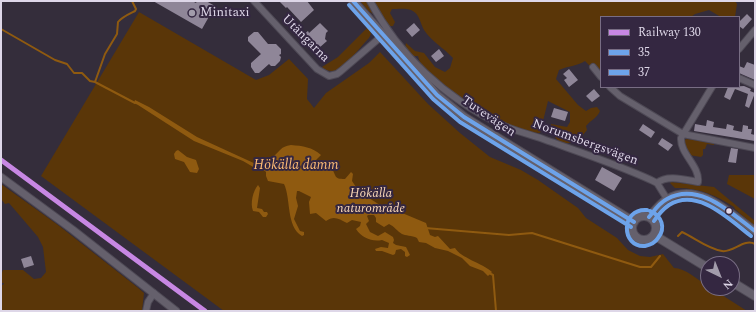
<!DOCTYPE html>
<html>
<head>
<meta charset="utf-8">
<style>
	body { margin:0 }
	#map { position:relative; width:756px; height:312px; overflow:hidden; background:#342d3b; font-family:Spectral,serif }
	canvas { display:block }
	.frame { position:absolute; inset:0; border:2px solid #ded7e8; pointer-events:none }
	.legend { position:absolute; left:600px; top:16px; width:140px; height:72px; box-sizing:border-box; background:#342741; border:1px solid #786d84; margin:0; padding:5px 7px; list-style:none; font-size:12px; color:#ded7e8 }
	.legend li { display:flex; align-items:center; gap:8px; height:20px }
	.legend b { width:20px; border:1px solid #786d84 }
	.north { position:absolute; left:700px; top:256px; width:40px; height:40px; box-sizing:border-box; background:#342741; border:1px solid #786d84; border-radius:50%; rotate:137deg; font-size:11px; font-weight:700; line-height:16px; text-align:center; color:#ded7e8 }
	.north::after { content:''; display:block; margin:auto; width:14px; height:18px; background:#a29cab; clip-path:polygon(50% 0,100% 100%,50% 72%,0 100%) }
</style>
</head>
<body>
<div id="map">
<canvas width="756" height="312"></canvas>
<div class="frame"></div>
<ul class="legend">
<li><b style="height:5px;background:#c787e3"></b>Railway 130</li>
<li><b style="height:5px;background:#6da3ea"></b>35</li>
<li><b style="height:5px;background:#6da3ea"></b>37</li>
</ul>
<div class="north">N</div>
</div>
<script>
const c = document.querySelector('canvas').getContext('2d');
c.lineJoin = 'round';
function fillPath(path, color) {
  c.fillStyle = color;
  c.fill(path, 'evenodd');
}
function stroke(path, color, width, dash) {
  c.strokeStyle = color;
  c.lineWidth = width;
  c.lineCap = dash ? 'butt' : 'round';
  c.setLineDash(dash || []);
  c.stroke(path);
}
function label(font, color, halo, rows, align = 'center') {
  c.font = font + ' Spectral,serif';
  c.lineWidth = 4;
  c.setLineDash([]);
  c.textBaseline = 'middle';
  c.strokeStyle = halo;
  c.fillStyle = color;
  for (const [text, x, y, turn = 0] of rows) {
    c.save();
    c.translate(x, y);
    c.rotate((+turn || 0) * Math.PI / 180);
    c.textAlign = isNaN(turn) ? turn : align;
    if (halo) c.strokeText(text, 0, 0);
    c.fillText(text, 0, 0);
    c.restore();
  }
}
fillPath(new Path2D(`
	M360,1H735L737,4L735,17H721L709,10L695,14L691,17H601V69L595,71L585,61C577,66 568,66 559,70L556,79L578,105L586,111L591,108L597,107L600,111C597,118 591,120 586,126L587,130C574,148 553,149 551,124L567,127L570,122V112L548,101L540,133C508,132 468,105 444,85C434,78 420,68 418,56H412L405,48L406,43L415,51L424,53L435,67L445,72L450,68L453,58C444,48 432,42 424,30C420,23 420,14 411,10C406,8 397,9 392,9L390,13L395,22L393,26H389L381,18L368,11Z
	M139,12L256,80L269,75L289,59L308,79L307,99L314,108L326,93L369,63L380,52L428,104L460,133L490,157L521,170L538,180L578,208L586,218L617,238L628,250L640,256L650,257L663,254L674,268C685,268 698,280 708,286V288H711L747,311H224L41,176Z
	M369,28L371,34L369,38C362,45 345,67 337,70C332,72 326,71 322,67L338,57L368,27Z
	M687,139L714,143V145L707,144L705,149H703V155L701,157L689,155L684,145V140Z
	M729,175H755V199L727,184Z
	M671,182L714,187L755,221V227L735,209L734,207C716,195 697,187 675,188L670,183Z
	M1,184L58,225L137,287L144,293L142,311H1V285H3L4,283H1V275L3,270H23L34,279L41,278L46,272L43,247L38,237L9,203L5,204L1,199Z`), '#5a3608');
fillPath(new Path2D(`
	M135,100L149,107L197,137L258,165L255,168L243,161L194,141L138,105L134,103Z
	M291,145C303,146 312,147 321,155L316,160C318,170 322,171 331,167C337,176 333,179 345,179L351,172L353,174L352,181L356,187L362,189L361,193L366,198H369L386,209L395,210L426,223L430,235L435,237L438,236L450,249L455,248C461,258 482,263 492,272L488,276L483,271L470,266L462,258L448,251L435,248L426,243L419,242L417,238C412,235 405,236 402,234C397,231 394,226 389,224L384,227L376,222V218L374,215H368L367,216L369,221L366,224L370,232L378,236L385,232L393,237L394,240L393,243L396,245L406,247L410,255L407,257L405,256V252L401,249L396,250L395,254L393,255L382,251H376L375,249L381,247L388,248L389,243L382,240C372,242 362,238 356,229L360,226L361,222L352,220L347,223C339,219 334,215 326,221L316,213L310,214L309,202L311,197L299,191H297L296,198L298,206L294,219L300,231L304,232V235L302,236C286,227 291,198 284,184L268,181L266,176V172L264,170C266,163 269,162 273,157C281,150 280,147 291,145Z
	M178,150L187,157L196,160L199,169L197,173L190,172L184,162L175,159L174,154L176,151Z
	M258,185L260,188L257,208L262,209L264,212H267L268,214L266,217H263L259,212L253,211C250,203 253,191 258,185Z`), '#8f5a10');
stroke(new Path2D(`
	M1,29L55,60L67,64L74,73H82L90,81L95,82L135,103
	M95,82L105,54L117,34L118,22C122,17 129,14 135,11L136,9L132,1
	M255,167L266,170
	M425,228L509,235L532,233L640,267H651L660,256
	M678,236L682,232C695,238 708,249 722,251C733,253 744,238 755,244
	M489,273L493,275L496,311`), '#8f5a10', 2);
fillPath(new Path2D(`
	M153,1H192L196,3L197,1H206L215,6L202,29Z
	M279,1H307L314,10L301,22L287,7L286,8Z
	M747,14L752,19L743,29L739,26V22Z
	M320,23L328,31L326,33L325,39L327,41L319,48L311,39L307,43L301,36L308,31L309,33Z
	M414,23L420,30L412,37L406,30Z
	M254,32H258L268,44H276L281,49V54L279,55L281,57L280,61L275,66H271L269,64L259,73H255L251,67V63L261,54L248,41V37Z
	M439,49L444,56L436,62L431,56Z
	M747,62L755,65V80L739,73V66L744,68Z
	M569,69L578,80L569,87L564,80L567,78L563,74Z
	M744,86L751,89L750,91L755,93L749,108L745,106L748,94L735,89L730,100L724,97L728,87Z
	M594,89L600,96L592,102L586,96Z
	M554,108L568,112L565,121L551,117Z
	M707,120L714,122L713,127L726,129L727,124L734,126L733,130L742,132L743,125L748,126V129H752L751,134L755,135V141L694,131L695,124L706,126Z
	M643,124L655,132L651,138L639,130Z
	M662,138L673,145L668,151L658,144Z
	M731,148L738,149L736,163L728,162Z
	M602,167L622,178L614,191L595,180Z
	M31,256L34,265L24,268L21,259Z`), '#8f8698');
const minor = new Path2D(`
	M254,1L317,69L329,76L337,74L341,71L383,35
	M370,1C399,55 445,98 500,124C514,131 529,134 543,139C579,152 616,164 651,180L657,183L667,199
	M739,49L755,30
	M593,67L601,77
	M739,78L755,85
	M610,87L620,96L683,134L755,148
	M657,183C667,174 686,180 698,182C700,166 680,154 681,138L712,87
	M146,311L148,302L154,293`);
const tertiary = new Path2D(`
	M1,177L73,230L176,311
	M649,217C654,211 660,203 667,199C698,180 731,214 755,231`);
const secondary = new Path2D(`
	M353,1L437,95L464,117L634,222
	M632 228a12 12 0 1 1 24 0a12 12 0 1 1-24 0Z
	M654,235L708,268
	M732,282L755,296`);
stroke(minor, '#4e4955', 8);
stroke(tertiary, '#4e4955', 9);
stroke(secondary, '#4e4955', 10);
stroke(minor, '#65606c', 6);
stroke(tertiary, '#65606c', 7);
stroke(secondary, '#65606c', 8);
stroke(new Path2D(`
	M353,1L437,95L464,117L634,222
	M649,217C654,211 659,203 667,199C699,181 731,213 755,231`), '#6da3ea', 4);
stroke(new Path2D(`
	M349,5L433,99L460,122L631,227
	M647,210C620,208 621,248 645,246C650,245 655,243 658,238C666,228 662,216 650,211
	M654,221C658,215 663,209 669,205C698,187 730,220 751,236`), '#6da3ea', 4);
stroke(new Path2D(`
	M1,160L205,311`), '#c787e3', 5);
for (const [x, y, r, color] of [
	[192,13,4,"#a29cab"],
	[729,211,3.5,"#ded7e8"]
]) {
  const dot = new Path2D();
  dot.arc(x, y, r, 0, 2 * Math.PI);
  c.fillStyle = color;
  c.fill(dot);
  stroke(dot, '#342741', 1.5);
}
label('13px', '#ded7e8', '#342741', [
	["Minitaxi",200,13]
], 'left');
label('13px', '#ded7e8', '#342741', [
	["Utängarna",305,39,45],
	["Tuvevägen",488,117,34],
	["Norumsbergsvägen",585,143,20]
]);
label('italic 13px', '#f9d7b6', '#342741', [
	["Hökälla",371,194],
	["naturområde",371,209]
]);
label('italic 14px', '#fcba74', '#342741', [
	["Hökälla damm",296,166]
]);
</script>
</body>
</html>
